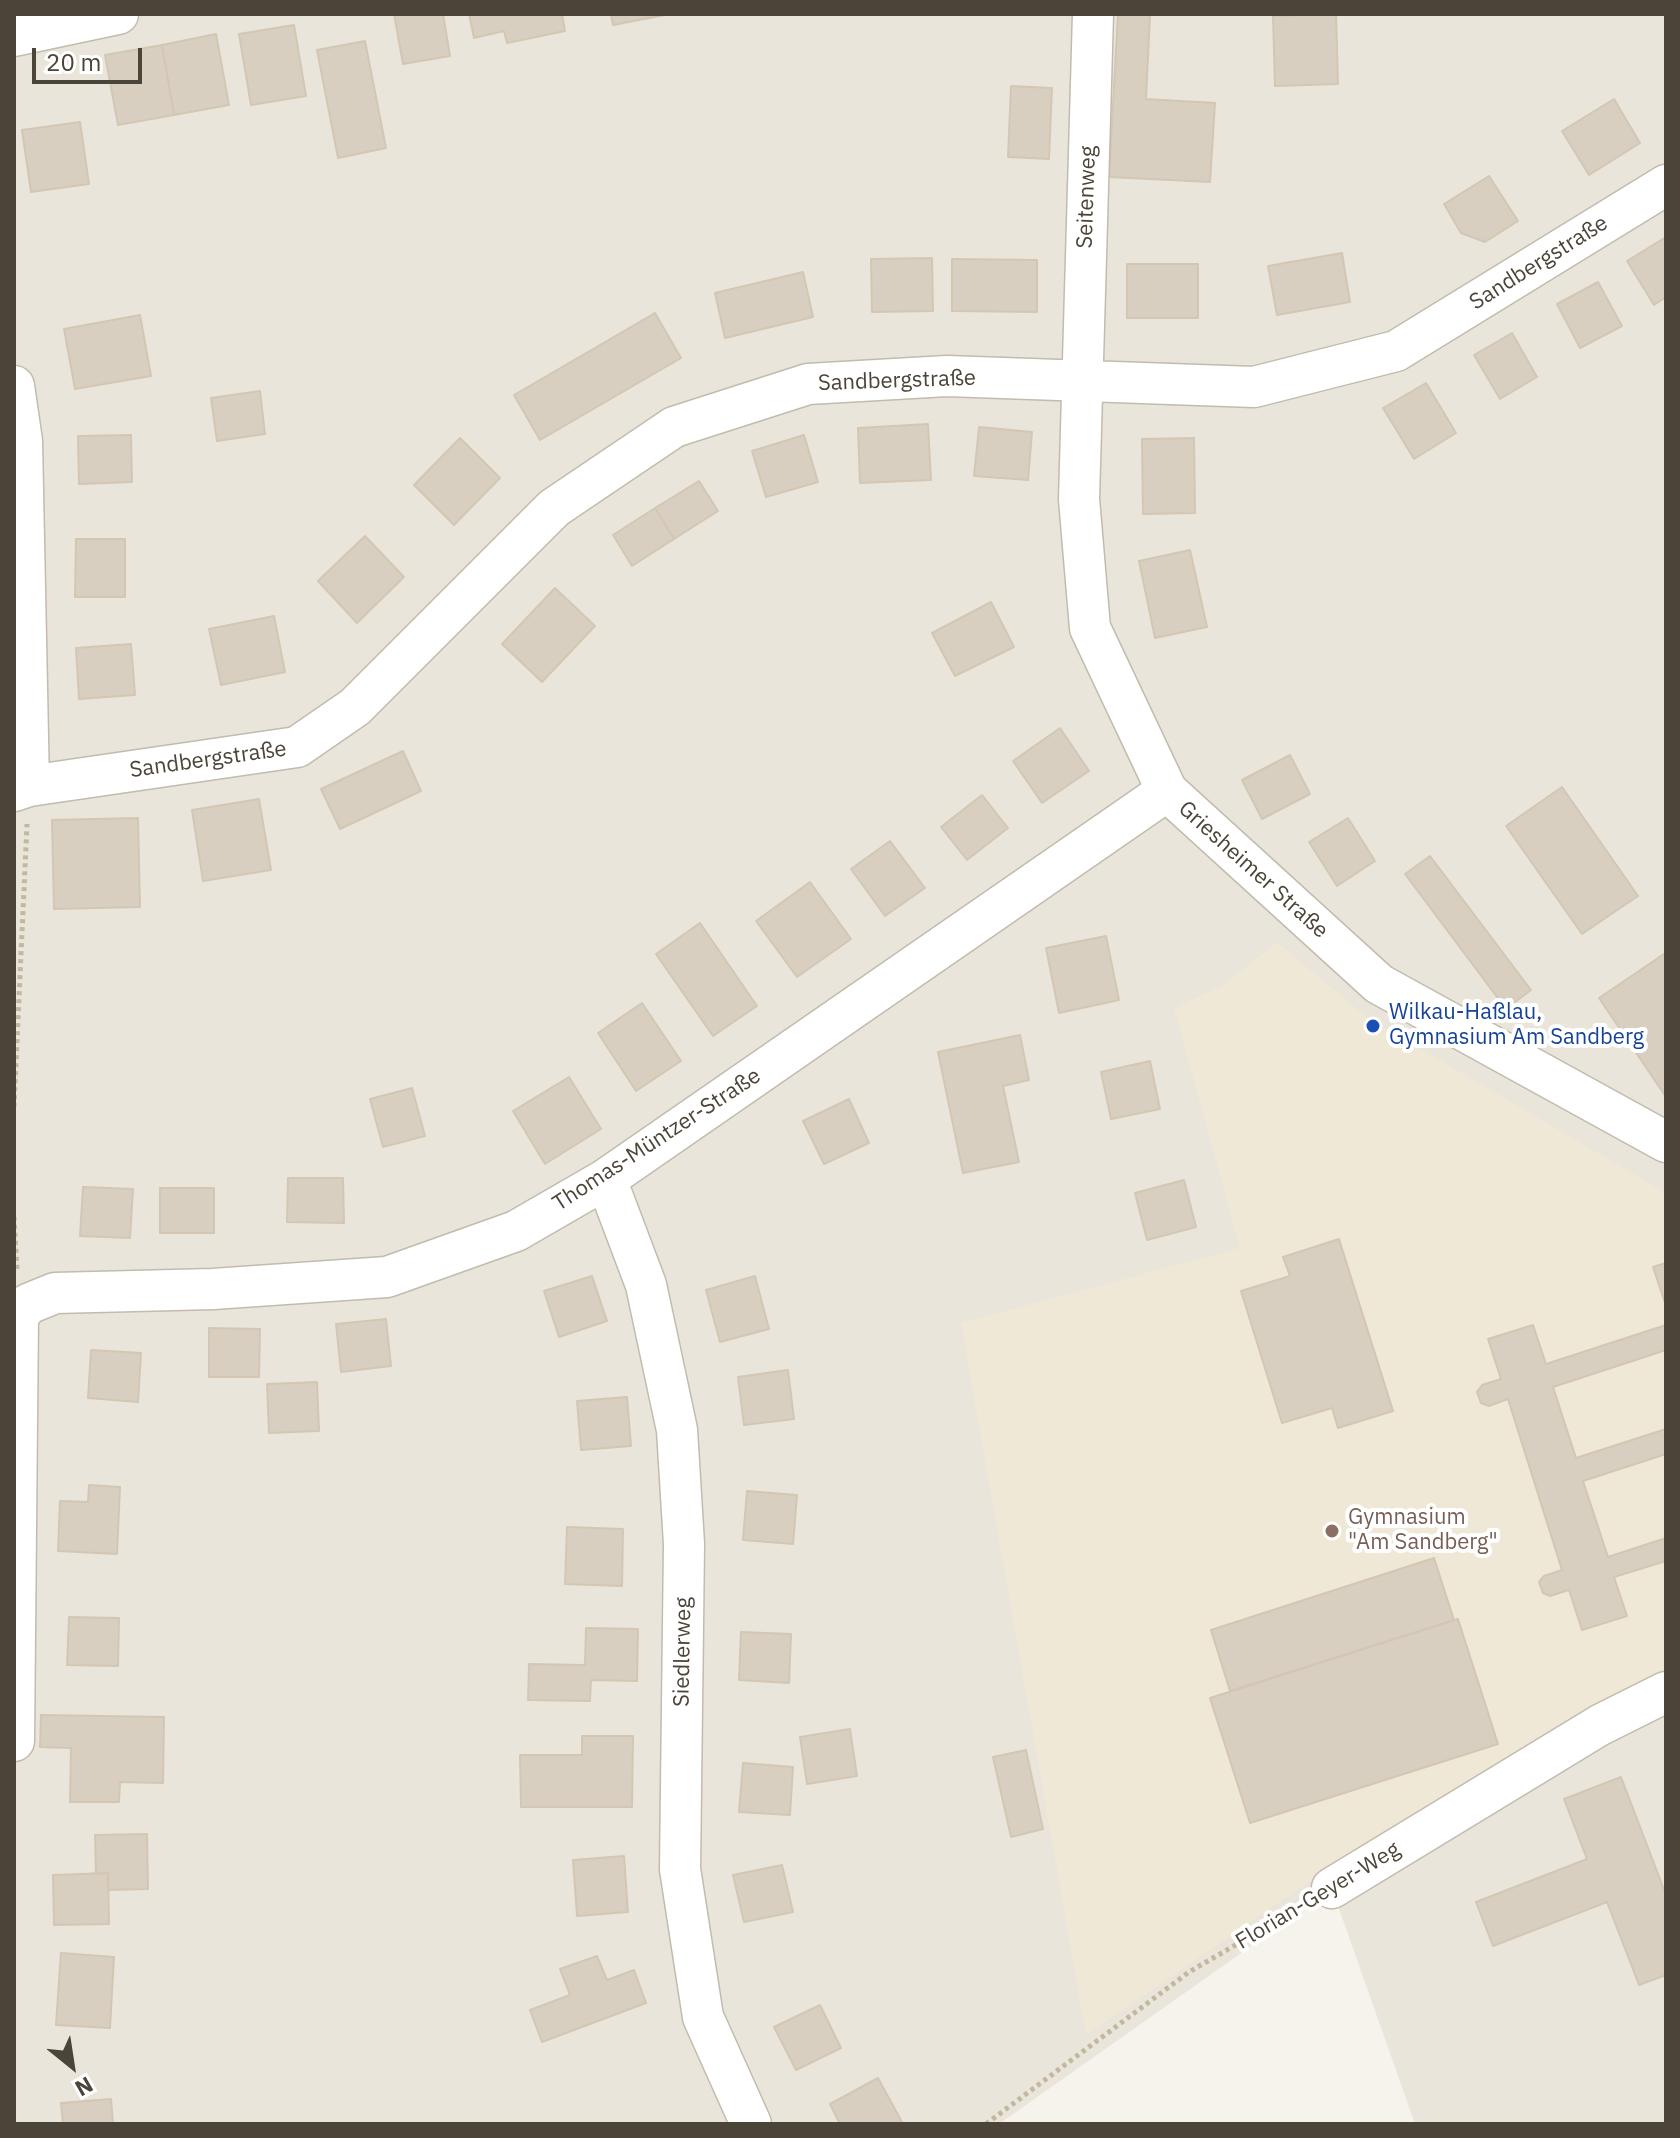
<!DOCTYPE html>
<html>
<head>
<meta charset="utf-8">
<style>
	body { margin:0 }
	#map { position:relative; width:1680px; height:2138px; overflow:hidden; background:#f6f3ec; font-family:"IBM Plex Sans",sans-serif }
	canvas { display:block }
	.frame { position:absolute; inset:0; border:16px solid #4b4439; pointer-events:none }
	.north { position:absolute; left:32px; top:2026px; width:80px; height:80px; -webkit-text-stroke:6px #fff; paint-order:stroke; rotate:150deg; font-size:22px; font-weight:700; line-height:32px; text-align:center; color:#4b4439 }
	.north::after { content:''; display:block; margin:auto; width:28px; height:36px; background:#4b4439; clip-path:polygon(50% 0,100% 100%,50% 72%,0 100%) }
	.scale { position:absolute; left:32px; top:48px; width:110px; height:36px; box-sizing:border-box; border:4px solid #4b4439; border-top:0; padding-left:10px; font-size:24px; line-height:28px; white-space:nowrap; color:#4b4439; -webkit-text-stroke:6px #fff; paint-order:stroke }
</style>
</head>
<body>
<div id="map">
<canvas width="1680" height="2138"></canvas>
<div class="frame"></div>
<div class="north">N</div>
<div class="scale">20 m</div>
</div>
<script>
const c = document.querySelector('canvas').getContext('2d');
c.lineJoin = 'round';
function fillPath(path, color) {
  c.fillStyle = color;
  c.fill(path, 'evenodd');
}
function stroke(path, color, width, dash) {
  c.strokeStyle = color;
  c.lineWidth = width;
  c.lineCap = dash ? 'butt' : 'round';
  c.setLineDash(dash || []);
  c.stroke(path);
}
function label(font, color, halo, rows, align = 'center') {
  c.font = font + ' "IBM Plex Sans",sans-serif';
  c.lineWidth = 8;
  c.setLineDash([]);
  c.textBaseline = 'middle';
  c.strokeStyle = halo;
  c.fillStyle = color;
  for (const [text, x, y, turn = 0] of rows) {
    c.save();
    c.translate(x, y);
    c.rotate((+turn || 0) * Math.PI / 180);
    c.textAlign = isNaN(turn) ? turn : align;
    if (halo) c.strokeText(text, 0, 0);
    c.fillText(text, 0, 0);
    c.restore();
  }
}
fillPath(new Path2D(`
	M14,14H1666V2124H1415L1332,1889L999,2124H14Z`), '#eae5da');
fillPath(new Path2D(`
	M1277,942L1368,1018L1666,1193V1678L1300,1888L1086,2035L961,1323L1240,1248L1174,1008L1222,986Z`), '#efe8d6');
const building = new Path2D(`
	M394,14H443L450,56L403,64Z
	M469,14H562L565,31L507,43L504,31L474,38Z
	M611,14H665V15L613,25Z
	M1118,14H1150L1146,99L1215,103L1210,182L1109,177Z
	M1336,14L1338,84L1275,86L1273,16Z
	M294,25L306,96L251,105L239,34Z
	M216,34L229,105L174,115L162,45Z
	M365,41L386,148L338,158L317,50Z
	M162,45L174,115L118,125L105,55Z
	M1011,86L1052,88L1049,159L1008,157Z
	M1614,99L1640,143L1589,175L1562,131Z
	M80,122L89,184L31,192L22,130Z
	M1489,176L1518,221L1485,242L1461,233L1444,204Z
	M1666,237V297L1654,305L1627,261Z
	M1342,253L1350,302L1277,315L1268,266Z
	M932,258L933,311L872,312L871,259Z
	M952,259L1037,260V312L952,311Z
	M1127,264H1198V318H1127Z
	M803,272L813,317L725,338L715,293Z
	M1598,282L1622,326L1580,348L1557,304Z
	M655,313L681,358L540,440L514,395Z
	M140,315L151,376L75,389L64,329Z
	M1512,333L1537,377L1500,399L1474,355Z
	M1426,383L1456,433L1414,459L1383,408Z
	M260,391L265,434L217,441L211,398Z
	M928,424L931,480L860,483L858,428Z
	M979,427L1032,432L1028,480L974,476Z
	M131,435L132,482L79,484L78,436Z
	M804,435L818,482L766,497L752,451Z
	M460,438L500,478L454,525L414,485Z
	M1194,438L1195,513L1143,514L1142,439Z
	M699,481L718,511L674,539L655,508Z
	M655,508L674,539L632,566L613,535Z
	M365,536L404,577L357,623L318,581Z
	M76,539H125V597H75Z
	M1190,550L1207,627L1155,638L1139,561Z
	M555,588L595,626L542,682L502,644Z
	M991,602L1014,647L955,676L932,633Z
	M274,616L285,672L221,685L209,629Z
	M131,644L135,695L79,699L76,648Z
	M1060,728L1089,771L1042,803L1013,761Z
	M403,751L421,791L340,829L321,789Z
	M1290,755L1310,794L1262,819L1242,780Z
	M1562,787L1638,896L1582,934L1506,826Z
	M982,795L1008,828L967,860L941,827Z
	M259,799L271,870L203,881L192,810Z
	M138,818L140,907L54,909L52,820Z
	M1348,818L1375,861L1337,886L1309,842Z
	M890,841L925,888L885,916L851,869Z
	M1430,856L1531,990L1506,1009L1405,874Z
	M810,882L851,939L797,977L756,921Z
	M700,923L757,1006L713,1036L656,954Z
	M1106,936L1119,1000L1059,1013L1046,948Z
	M1664,954L1666,957V1097L1599,998Z
	M642,1003L681,1061L636,1091L598,1033Z
	M1020,1035L1029,1080L1003,1086L1019,1162L963,1173L938,1052Z
	M1150,1061L1160,1109L1111,1119L1101,1072Z
	M569,1077L601,1129L545,1164L513,1111Z
	M412,1088L425,1136L383,1147L370,1099Z
	M849,1099L869,1143L824,1164L803,1121Z
	M288,1178H343L344,1223L287,1222Z
	M1184,1180L1196,1227L1147,1240L1135,1193Z
	M83,1187L133,1189L130,1238L80,1236Z
	M160,1188H214V1233H160Z
	M1339,1239L1393,1411L1338,1428L1332,1408L1282,1423L1241,1291L1290,1276L1283,1257Z
	M1666,1263V1306L1653,1267Z
	M592,1276L607,1321L559,1337L544,1291Z
	M755,1276L769,1329L720,1342L706,1290Z
	M386,1319L391,1366L341,1372L336,1324Z
	M1533,1325L1546,1364L1666,1325V1350L1553,1387L1576,1458L1666,1429V1454L1583,1481L1608,1557L1666,1538V1561L1614,1577L1627,1616L1582,1630L1569,1590L1550,1596L1543,1593L1539,1582L1544,1576L1562,1570L1508,1399L1489,1406L1481,1403L1477,1392L1482,1385L1501,1379L1488,1339Z
	M209,1328L260,1329L259,1377H209Z
	M91,1350L141,1353L138,1402L88,1398Z
	M788,1370L794,1419L744,1425L738,1377Z
	M317,1382L319,1431L269,1433L267,1384Z
	M627,1397L631,1446L581,1450L577,1401Z
	M89,1485L120,1487L117,1554L58,1551L60,1501L88,1502Z
	M747,1491L797,1495L793,1544L743,1540Z
	M567,1527L623,1529L622,1586L565,1584Z
	M1434,1558L1454,1620L1230,1691L1211,1630Z
	M69,1617L119,1618L118,1666L67,1665Z
	M1458,1619L1498,1744L1250,1823L1210,1698Z
	M586,1628L638,1629L637,1681L591,1680L590,1701L528,1700L529,1664L585,1665Z
	M741,1632L791,1634L789,1683L739,1680Z
	M41,1715L164,1717L163,1783L120,1782L119,1802H70L71,1748L40,1747Z
	M850,1729L857,1776L807,1784L800,1737Z
	M582,1736H633L632,1807H521L520,1755H582Z
	M1026,1750L1043,1829L1011,1837L993,1757Z
	M743,1763L793,1767L790,1815L739,1812Z
	M1621,1777L1666,1895V1975L1639,1985L1607,1902L1493,1946L1476,1902L1587,1859L1564,1799Z
	M147,1834L148,1889L108,1890V1873L96,1874L95,1835Z
	M624,1856L628,1912L577,1916L573,1860Z
	M782,1865L793,1912L744,1922L733,1875Z
	M108,1873L109,1924L54,1925L53,1875Z
	M61,1953L114,1957L110,2028L56,2025Z
	M597,1956L607,1980L634,1970L646,2003L542,2042L530,2010L570,1995L560,1969Z
	M820,2005L841,2048L796,2070L774,2027Z
	M878,2078L903,2124H840L830,2104Z
	M111,2099L113,2124H63L61,2103Z`);
fillPath(building, '#d8cfc1');
stroke(building, '#d3c7b4', 2);
const minor = new Path2D(`
	M1093,14L1079,499L1090,628L1167,791L1379,984L1666,1142
	M14,36L118,14
	M14,386L22,441L29,786
	M14,791L29,786L297,747L355,707L554,508L674,427L808,384L947,376L1254,387L1396,351L1666,185
	M606,1179L646,1285L677,1430L684,1544L680,1869L703,2017L751,2124
	M14,1741L18,1316L28,1304L55,1293L213,1289L387,1277L516,1231L606,1179L1167,791
	M1332,1888L1600,1725L1666,1692`);
stroke(minor, '#c2bbae', 43);
stroke(new Path2D(`
	M14,1107L27,824
	M14,1217L17,1269
	M986,2124L1189,1972L1301,1907`), '#c4b79f', 5, [4, 4]);
stroke(minor, '#fff', 40);
for (const [x, y, r, color] of [
	[1373,1026,8,"#1a4fb4"],
	[1332,1531,8,"#8d6e63"]
]) {
  const dot = new Path2D();
  dot.arc(x, y, r, 0, 2 * Math.PI);
  c.fillStyle = color;
  c.fill(dot);
  stroke(dot, '#fff', 3);
}
label('22px', '#4b4439', '#fff', [
	["Seitenweg",1087,197,-88],
	["Sandbergstraße",1539,263,-32],
	["Sandbergstraße",897,381,-2],
	["Sandbergstraße",208,760,-8],
	["Griesheimer Straße",1253,870,42],
	["Thomas-Müntzer-Straße",657,1140,-33],
	["Siedlerweg",683,1652,-89],
	["Florian-Geyer-Weg",1318,1896,-31]
]);
label('22px', '#164399', '#fff', [
	["Wilkau-Haßlau,",1389,1013],
	["Gymnasium Am Sandberg",1389,1038]
], 'left');
label('22px', '#785e54', '#fff', [
	["Gymnasium",1348,1518],
	["\"Am Sandberg\"",1348,1543]
], 'left');
</script>
</body>
</html>
